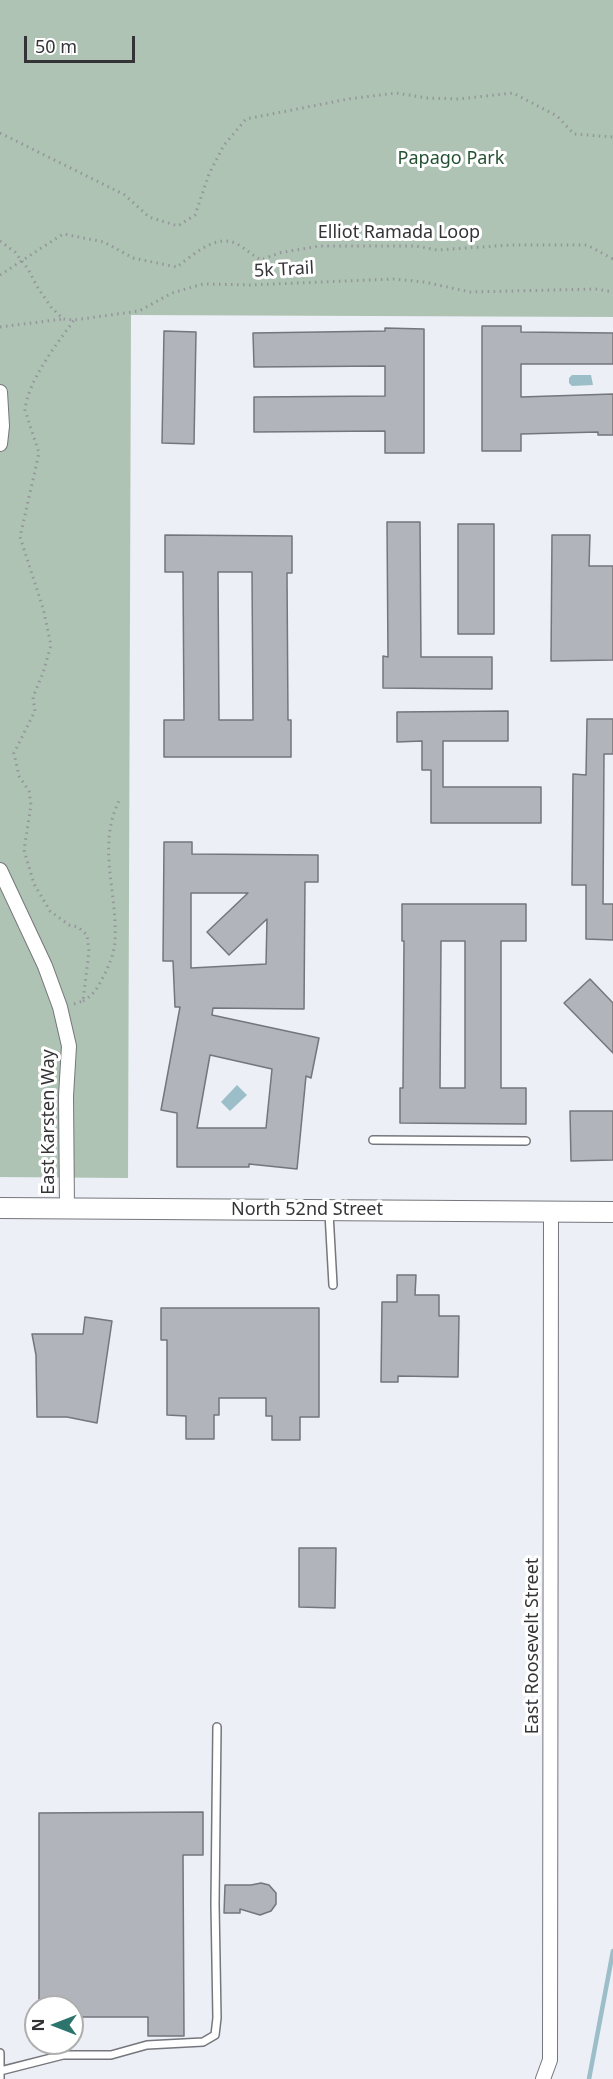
<!DOCTYPE html>
<html>
<head>
<meta charset="utf-8">
<style>
	body { margin:0 }
	#map { position:relative; width:613px; height:2079px; overflow:hidden; background:#eceff5; font-family:"Noto Sans",sans-serif }
	canvas { display:block }
	.north { position:absolute; left:24px; top:1995px; width:60px; height:60px; box-sizing:border-box; background:#fff; border:2px solid #aeaeaf; border-radius:50%; rotate:270deg; font-size:16px; font-weight:700; line-height:24px; text-align:center; color:#343437 }
	.north::after { content:''; display:block; margin:auto; width:21px; height:27px; background:#2d746d; clip-path:polygon(50% 0,100% 100%,50% 72%,0 100%) }
	.scale { position:absolute; left:24px; top:36px; width:111px; height:27px; box-sizing:border-box; border:3px solid #343437; border-top:0; padding-left:8px; font-size:18px; line-height:21px; white-space:nowrap; color:#343437; -webkit-text-stroke:4px #fff; paint-order:stroke }
</style>
</head>
<body>
<div id="map">
<canvas width="613" height="2079"></canvas>
<div class="north">N</div>
<div class="scale">50 m</div>
</div>
<script>
const c = document.querySelector('canvas').getContext('2d');
c.lineJoin = 'round';
function fillPath(path, color) {
  c.fillStyle = color;
  c.fill(path, 'evenodd');
}
function stroke(path, color, width, dash) {
  c.strokeStyle = color;
  c.lineWidth = width;
  c.lineCap = dash ? 'butt' : 'round';
  c.setLineDash(dash || []);
  c.stroke(path);
}
function label(font, color, halo, rows, align = 'center') {
  c.font = font + ' "Noto Sans",sans-serif';
  c.lineWidth = 6;
  c.setLineDash([]);
  c.textBaseline = 'middle';
  c.strokeStyle = halo;
  c.fillStyle = color;
  for (const [text, x, y, turn = 0] of rows) {
    c.save();
    c.translate(x, y);
    c.rotate((+turn || 0) * Math.PI / 180);
    c.textAlign = isNaN(turn) ? turn : align;
    if (halo) c.strokeText(text, 0, 0);
    c.fillText(text, 0, 0);
    c.restore();
  }
}
fillPath(new Path2D(`
	M0,0H613V317L131,315L128,1178L0,1177Z`), '#aec3b3');
fillPath(new Path2D(`
	M572,375H591L593,385L572,386L569,383V378Z
	M237,1085L247,1095L230,1111L221,1102Z`), '#9bbec9');
stroke(new Path2D(`
	M589,2079L613,1951`), '#9bbec9', 4.5);
const building = new Path2D(`
	M482,326H521V332L613,333V364H521V397L613,394V435H598V432L521,434V451H482Z
	M385,328L424,329V453H385V431L254,432V397L385,396V366L254,367L253,333L385,331Z
	M164,331L196,332L194,444L162,443Z
	M387,522H420L421,657H492V689L383,688V656L388,657Z
	M458,524H494V634H458Z
	M165,535L292,536V573H287L288,720H291V757H164V720H184L183,572H165ZM218,572H252L253,720H219Z
	M552,535H590L589,566H613V660L551,661Z
	M508,711V741H443V787H541V823H431V770H422V741L397,742V712Z
	M587,719H613V754H604L603,904H613V940L586,939V885H572L573,774L586,775Z
	M164,842H192V854L318,855V882H305L304,1009L213,1008L212,1015L319,1038L311,1078L306,1076L297,1169L249,1164V1167H177V1113L161,1110L180,1007H175L173,961H163ZM191,893H248L207,932L229,955L267,919L266,964L191,968ZM210,1055L272,1069L266,1128H197Z
	M402,904H526V941H501V1088H526V1124L400,1123V1088H403L404,941H402ZM441,941H465V1088H440Z
	M590,979L613,1003V1053L564,1003Z
	M570,1111H613V1160L571,1161Z
	M397,1275H416L415,1295H439V1316H459L458,1377L398,1376V1382H381L382,1302H397Z
	M161,1308H319V1417H300V1440H272V1416H266V1398H219V1415H214V1439H186V1416L167,1415V1340H161Z
	M85,1317L112,1321L97,1423L67,1417H37L36,1355L32,1334H83Z
	M299,1548H336L335,1608L299,1607Z
	M203,1812V1855H183L184,2036H148V2017H72V2007H39V1813Z
	M261,1883L269,1885L276,1893V1904L271,1911L260,1915L240,1909V1913H224L225,1885H251Z`);
fillPath(building, '#b2b4bb');
stroke(building, '#74767c', 1.5);
const lane = new Path2D(`
	M373,1140L526,1141
	M329,1213L333,1285
	M0,2053V2079
	M0,2071L63,2055H111L147,2045L203,2042L215,2035L217,2018L215,1904L217,1727`);
const street = new Path2D(`
	M0,392L2,426L0,444
	M0,870L45,966L60,1007L69,1046L66,1096L67,1208
	M543,2079L550,2060L551,1212`);
const secondary = new Path2D(`
	M0,1208L613,1212`);
stroke(lane, '#75777c', 10);
stroke(street, '#75777c', 16);
stroke(secondary, '#75777c', 22);
stroke(new Path2D(`
	M0,133L125,195L149,217L178,226L195,215L209,174L224,145L246,119L348,99L396,93L427,98L459,99L513,93L557,116L574,134L613,137
	M0,241L15,252L28,269L38,288L51,307L63,319L74,320L139,311L172,293L203,284L251,285L393,279L424,282L470,292L595,289L613,292
	M0,275L63,234L104,242L133,258L177,267C193,255 216,233 237,244C245,248 252,255 261,260L279,253L319,246H416L437,250L511,245H587L613,259
	M0,327L63,319
	M83,1001C92,996 97,989 101,981C108,968 114,955 115,941C118,894 96,844 120,799
	M74,1004L83,1001L89,951L87,935L78,927L69,925L50,911L34,884L24,850L31,805L29,791L19,776L14,753L35,711L33,697L43,673L51,645L43,608L20,537L39,453L25,410C28,380 57,344 74,320`), '#94969b', 3, [1.5, 4.5]);
stroke(lane, '#fff', 7);
stroke(street, '#fff', 14);
stroke(secondary, '#fff', 20);
label('18px', '#255133', '#fff', [
	["Papago Park",451,159]
]);
label('18px', '#343437', '#fff', [
	["Elliot Ramada Loop",399,233],
	["5k Trail",284,270,-3],
	["East Karsten Way",49,1122,-90],
	["North 52nd Street",307,1210],
	["East Roosevelt Street",533,1646,-90]
]);
</script>
</body>
</html>
